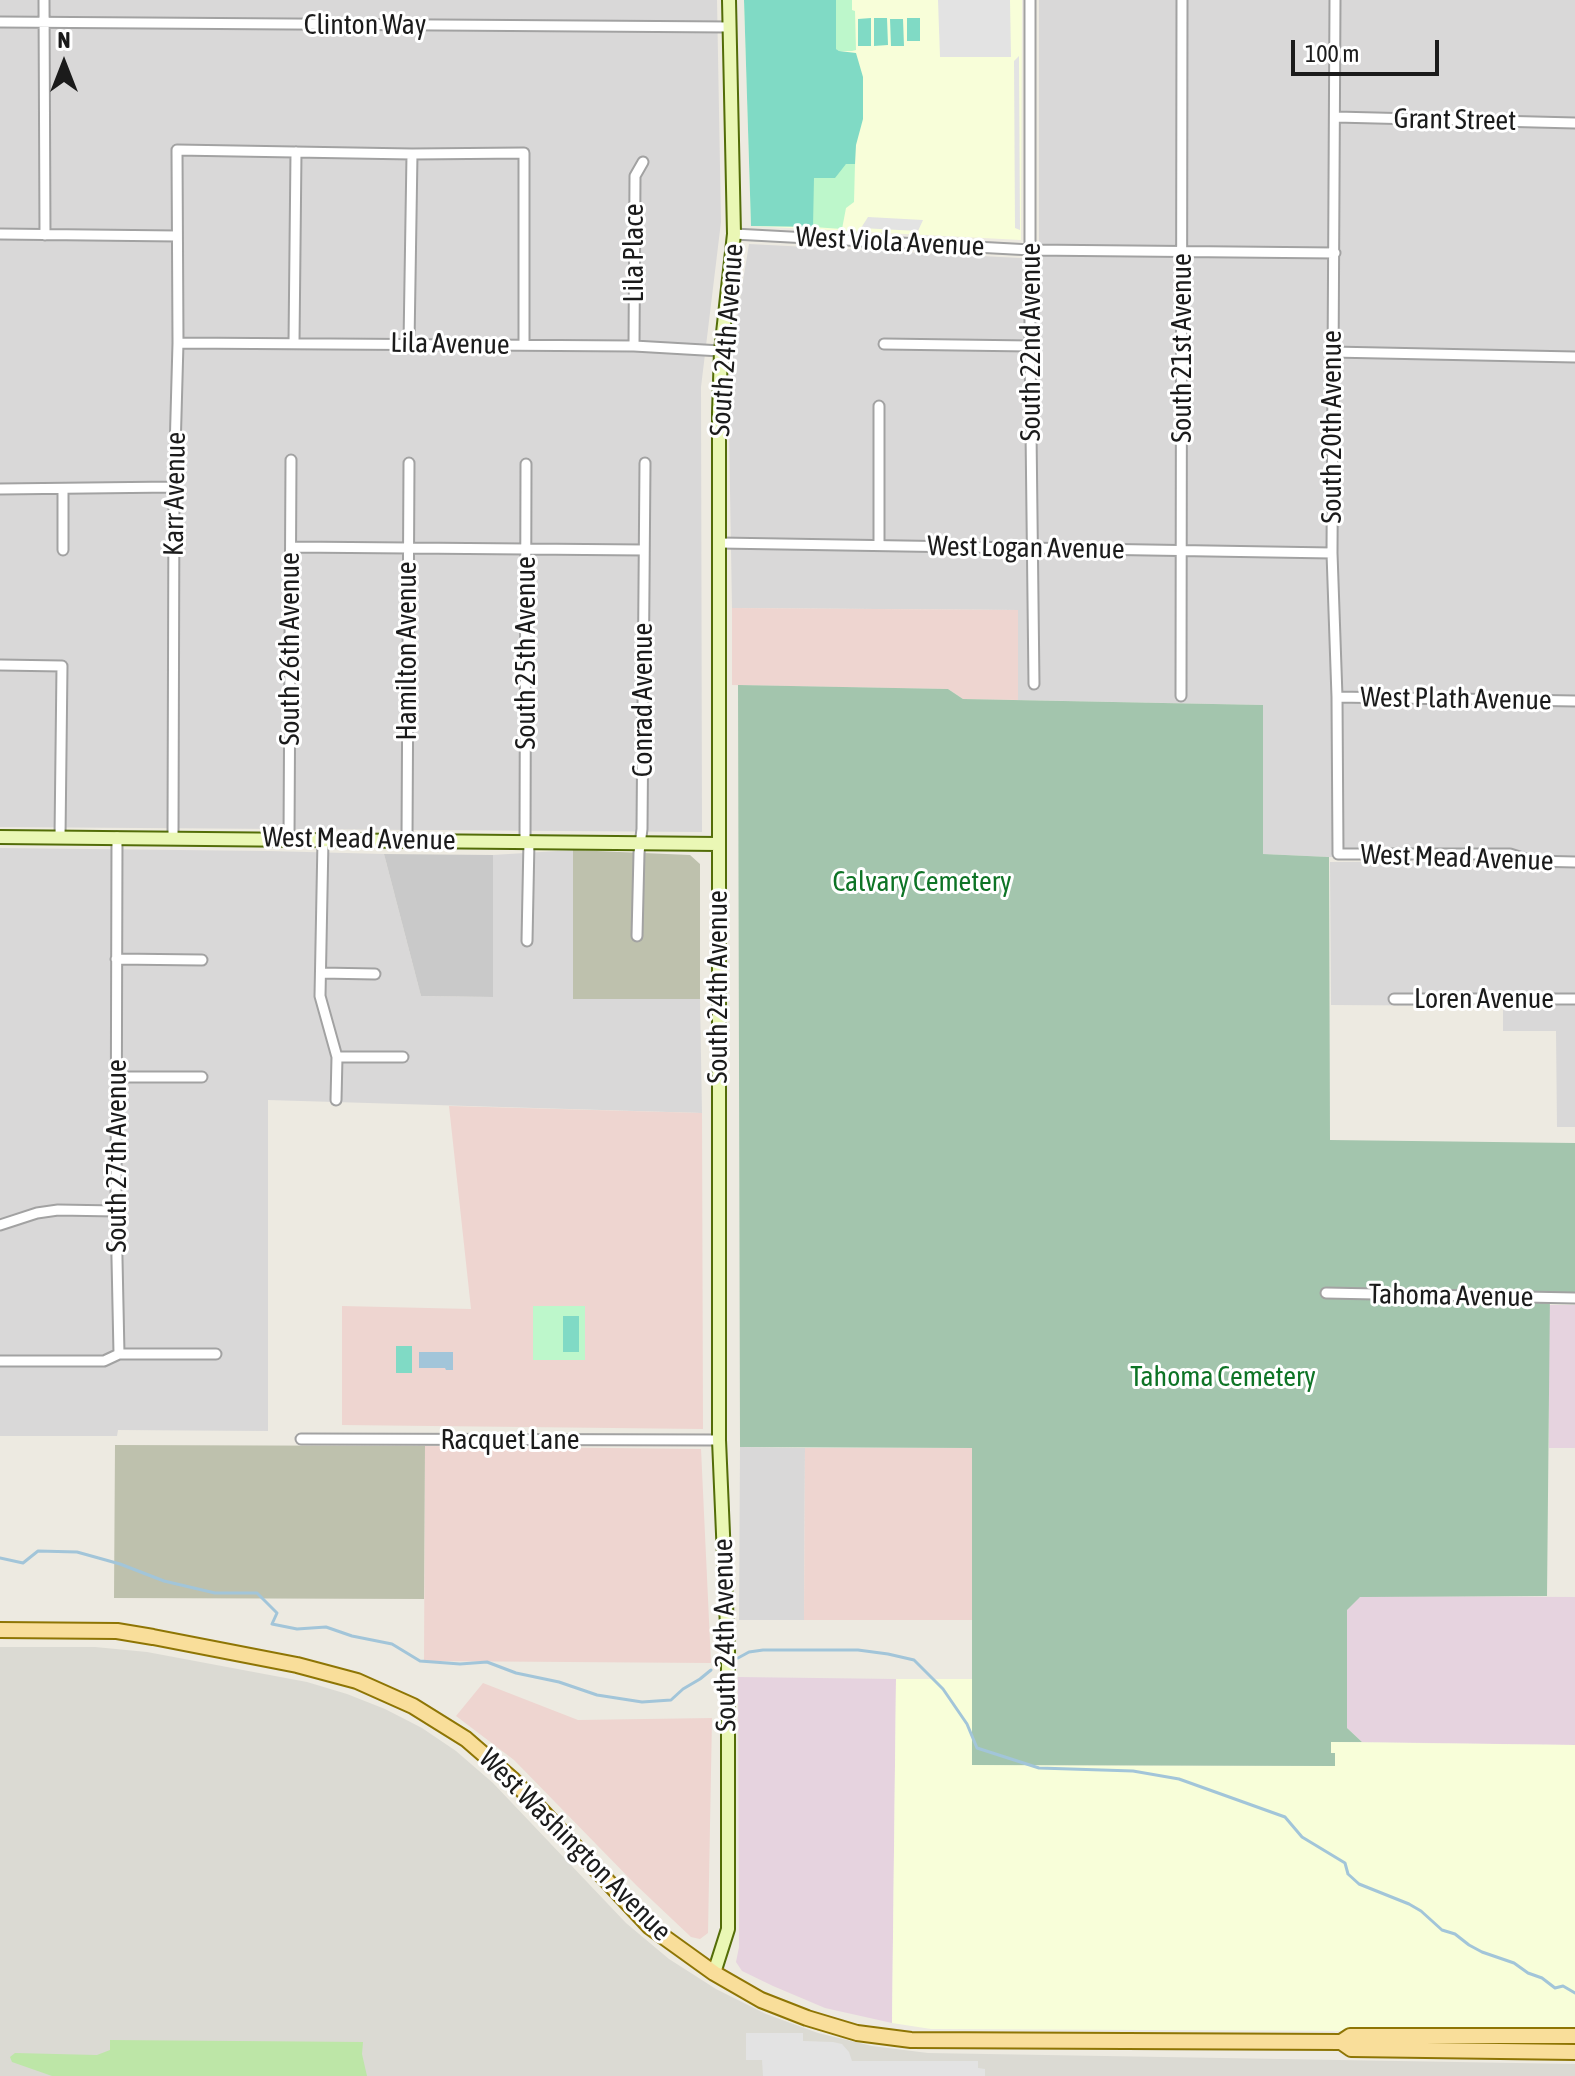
<!DOCTYPE html>
<html>
<head>
<meta charset="utf-8">
<style>
	body { margin:0 }
	#map { position:relative; width:1575px; height:2076px; overflow:hidden; background:#edeae1; font-family:"Asap Condensed",sans-serif }
	canvas { display:block }
	.north { position:absolute; left:24px; top:24px; width:80px; height:80px; -webkit-text-stroke:6px #fff; paint-order:stroke; rotate:0deg; font-size:22px; font-weight:700; line-height:32px; text-align:center; color:#1b1b1b }
	.north::after { content:''; display:block; margin:auto; width:28px; height:36px; background:#1b1b1b; clip-path:polygon(50% 0,100% 100%,50% 72%,0 100%) }
	.scale { position:absolute; left:1291px; top:40px; width:148px; height:36px; box-sizing:border-box; border:4px solid #1b1b1b; border-top:0; padding-left:10px; font-size:24px; line-height:28px; white-space:nowrap; color:#1b1b1b; -webkit-text-stroke:6px #fff; paint-order:stroke }
</style>
</head>
<body>
<div id="map">
<canvas width="1575" height="2076"></canvas>
<div class="north">N</div>
<div class="scale">100 m</div>
</div>
<script>
const c = document.querySelector('canvas').getContext('2d');
c.lineJoin = 'round';
function fillPath(path, color) {
  c.fillStyle = color;
  c.fill(path, 'evenodd');
}
function stroke(path, color, width, dash) {
  c.strokeStyle = color;
  c.lineWidth = width;
  c.lineCap = dash ? 'butt' : 'round';
  c.setLineDash(dash || []);
  c.stroke(path);
}
function label(font, color, halo, rows, align = 'center') {
  c.font = font + ' "Asap Condensed",sans-serif';
  c.lineWidth = 6;
  c.setLineDash([]);
  c.textBaseline = 'middle';
  c.strokeStyle = halo;
  c.fillStyle = color;
  for (const [text, x, y, turn = 0] of rows) {
    c.save();
    c.translate(x, y);
    c.rotate((+turn || 0) * Math.PI / 180);
    c.textAlign = isNaN(turn) ? turn : align;
    if (halo) c.strokeText(text, 0, 0);
    c.fillText(text, 0, 0);
    c.restore();
  }
}
fillPath(new Path2D(`
	M0,0H717L721,222L701,387L702,832L0,827Z
	M1039,0H1575V858L1330,857L1263,854L1262,705L1018,700V610L732,608L728,373L749,244L1039,259Z
	M0,848L269,851L384,854L421,996L492,997L493,855L573,850L574,999H700L702,1113L268,1100V1431L118,1430L117,1436H0Z
	M1506,861L1525,866H1575V1127H1557L1556,1031H1503V1006L1331,1005L1330,862Z
	M740,1447L805,1448L804,1620H739Z`), '#d9d8d8');
fillPath(new Path2D(`
	M732,608L1018,610V700L963,699L948,689L732,685Z
	M449,1106L702,1113L703,1429L342,1425V1306L471,1309Z
	M425,1446L701,1449L711,1663L424,1661Z
	M805,1448H972V1620H804Z
	M483,1683L578,1720L712,1718L708,1933L700,1939L691,1937L636,1885L514,1760L456,1716Z`), '#eed5d0');
fillPath(new Path2D(`
	M1549,1305H1575V1448H1549Z
	M1360,1596L1575,1597V1745L1362,1742L1347,1728V1610Z
	M738,1677L896,1679L892,2023L825,2008L773,1986L742,1971L736,1962L739,1947Z`), '#e6d3df');
fillPath(new Path2D(`
	M744,0H1022L1021,240L751,226Z
	M896,1679H972V1765L1334,1766V1753H1331V1742L1575,1745V2032L931,2029L892,2023Z`), '#f8fed9');
fillPath(new Path2D(`
	M384,854L493,855V997L421,996Z`), '#c9c9c9');
fillPath(new Path2D(`
	M0,1647H95L147,1652L307,1682L347,1694L385,1709L422,1728L456,1751L493,1783L626,1923L669,1959L716,1989L766,2014L818,2033L872,2046L928,2053L1575,2064V2076H0Z`), '#dbdad3');
fillPath(new Path2D(`
	M573,850L690,855L700,864V999H573Z
	M115,1445L425,1446L424,1599L114,1598Z`), '#bec1ad');
fillPath(new Path2D(`
	M110,2040L363,2042L362,2054L367,2076H52L12,2062L10,2057L15,2053L97,2055L110,2050Z`), '#bde6a7');
fillPath(new Path2D(`
	M738,685L948,689L963,699L1263,705V854L1329,857L1330,1140L1575,1143V1292H1550L1547,1596L1360,1597L1347,1610V1728L1362,1742H1331V1753H1335V1766L972,1765V1448L740,1447Z`), '#a3c5ad');
fillPath(new Path2D(`
	M836,0H852V10L855,11L856,50L852,51H839L836,49Z
	M846,164H855L854,202L846,208L842,229L813,227V178Z
	M533,1306H585V1360H533Z`), '#bdf7cb');
fillPath(new Path2D(`
	M744,0H836V49L839,51L856,53L863,77V119L856,145L855,164H846L835,178H814L813,227L751,226Z
	M871,18V46H858V19Z
	M874,18H887L888,45L874,46Z
	M907,18H920V41H907Z
	M890,19H903L904,46H891Z
	M563,1316H579V1352H563Z
	M396,1346H412V1373H396Z`), '#80dac5');
fillPath(new Path2D(`
	M938,0H1010L1011,57H940Z
	M1019,56L1020,230L1015,228L1014,61Z
	M868,217L923,220L918,231L861,228Z
	M746,2033H803V2041L833,2042L842,2044L849,2052L852,2061H978V2068L985,2069V2076H763L762,2060H746Z`), '#e3e3e3');
fillPath(new Path2D(`
	M419,1352H453V1370H446L445,1368H419Z`), '#a2c5d9');
stroke(new Path2D(`
	M0,1558L23,1563L38,1551L77,1552L120,1564L164,1581L215,1593H257L277,1613L272,1624L297,1629L326,1627L352,1636L392,1644L420,1661L460,1664L487,1662L516,1673L559,1682L597,1695L642,1702L671,1700L683,1689L700,1679L711,1670
	M738,1658L749,1652L763,1650H858L888,1654L914,1660L943,1689L967,1724L977,1748L1039,1768L1133,1771L1179,1779L1285,1817L1302,1837L1345,1863L1348,1874L1359,1884L1409,1904L1421,1911L1442,1930L1455,1934L1469,1945L1482,1952L1514,1963L1528,1973L1542,1978L1555,1988L1563,1986L1575,1993`), '#a2c5d9', 3);
const street = new Path2D(`
	M44,0L45,235
	M1030,0V346L1034,684
	M1335,0L1332,553L1337,697L1338,854H1510L1532,861L1575,862
	M0,22L729,27
	M1336,117L1575,123
	M0,234L177,236
	M734,234L1031,250L1335,253
	M178,343L634,346L721,351
	M294,343L296,152
	M409,343L412,154
	M884,344L1030,346
	M634,346L635,176L643,162
	M1332,352L1575,357
	M879,406V545
	M0,489L174,487
	M63,490V550
	M720,543L1332,553
	M291,547L644,550
	M0,665L62,666L60,837
	M1181,696L1182,0
	M1337,697L1575,701
	M173,837L174,487L178,343L177,150L412,154L524,153V345
	M289,838L291,460
	M407,839L409,463
	M323,840L320,996L337,1057L336,1100
	M525,841L526,464
	M637,936L639,853L642,829L645,463
	M527,941L529,841
	M116,959L202,960
	M321,973L375,974
	M1394,999H1575
	M337,1057H403
	M117,1077H202
	M0,1225L37,1213L58,1210L116,1211
	M1326,1293L1575,1298
	M119,1354H216
	M0,1361H104L119,1354L116,1211L117,837
	M301,1439L719,1440`);
const secondary = new Path2D(`
	M0,837L718,844
	M714,1973L728,1929V1651L719,1440V413L721,351L734,234L729,0`);
const primary = new Path2D(`
	M0,1630L117,1631L153,1637L297,1665L357,1681L413,1706L466,1739L512,1779L650,1927L714,1973L761,2000L807,2018L857,2033L911,2040L1341,2042L1350,2036H1575
	M1341,2042L1351,2049L1575,2052`);
stroke(street, '#a2a2a2', 13);
stroke(secondary, '#536d08', 16);
stroke(primary, '#8e7504', 18);
stroke(street, '#fff', 9);
stroke(secondary, '#eaf7b5', 12);
stroke(primary, '#f9de9a', 14);
label('28px', '#1b1b1b', '#fff', [
	["Clinton Way",365,25],
	["Grant Street",1455,120,1],
	["West Viola Avenue",890,242,3],
	["Lila Place",634,253,-90],
	["South 24th Avenue",727,340,-86],
	["South 22nd Avenue",1031,342,-90],
	["Lila Avenue",450,344,1],
	["South 21st Avenue",1182,348,-90],
	["South 20th Avenue",1332,427,-90],
	["Karr Avenue",175,494,-89],
	["West Logan Avenue",1026,548,1],
	["South 26th Avenue",290,649,-90],
	["Hamilton Avenue",407,651,-90],
	["South 25th Avenue",526,653,-90],
	["West Plath Avenue",1456,699,1],
	["Conrad Avenue",643,700,-90],
	["West Mead Avenue",359,839,1],
	["West Mead Avenue",1457,858,2],
	["South 24th Avenue",718,987,-90],
	["Loren Avenue",1484,999],
	["South 27th Avenue",117,1156,-90],
	["Tahoma Avenue",1451,1296,1],
	["Racquet Lane",510,1440],
	["South 24th Avenue",725,1635,-91],
	["West Washington Avenue",575,1845,45]
]);
label('28px', '#0e7426', '#fff', [
	["Calvary Cemetery",922,882],
	["Tahoma Cemetery",1223,1377]
]);
</script>
</body>
</html>
